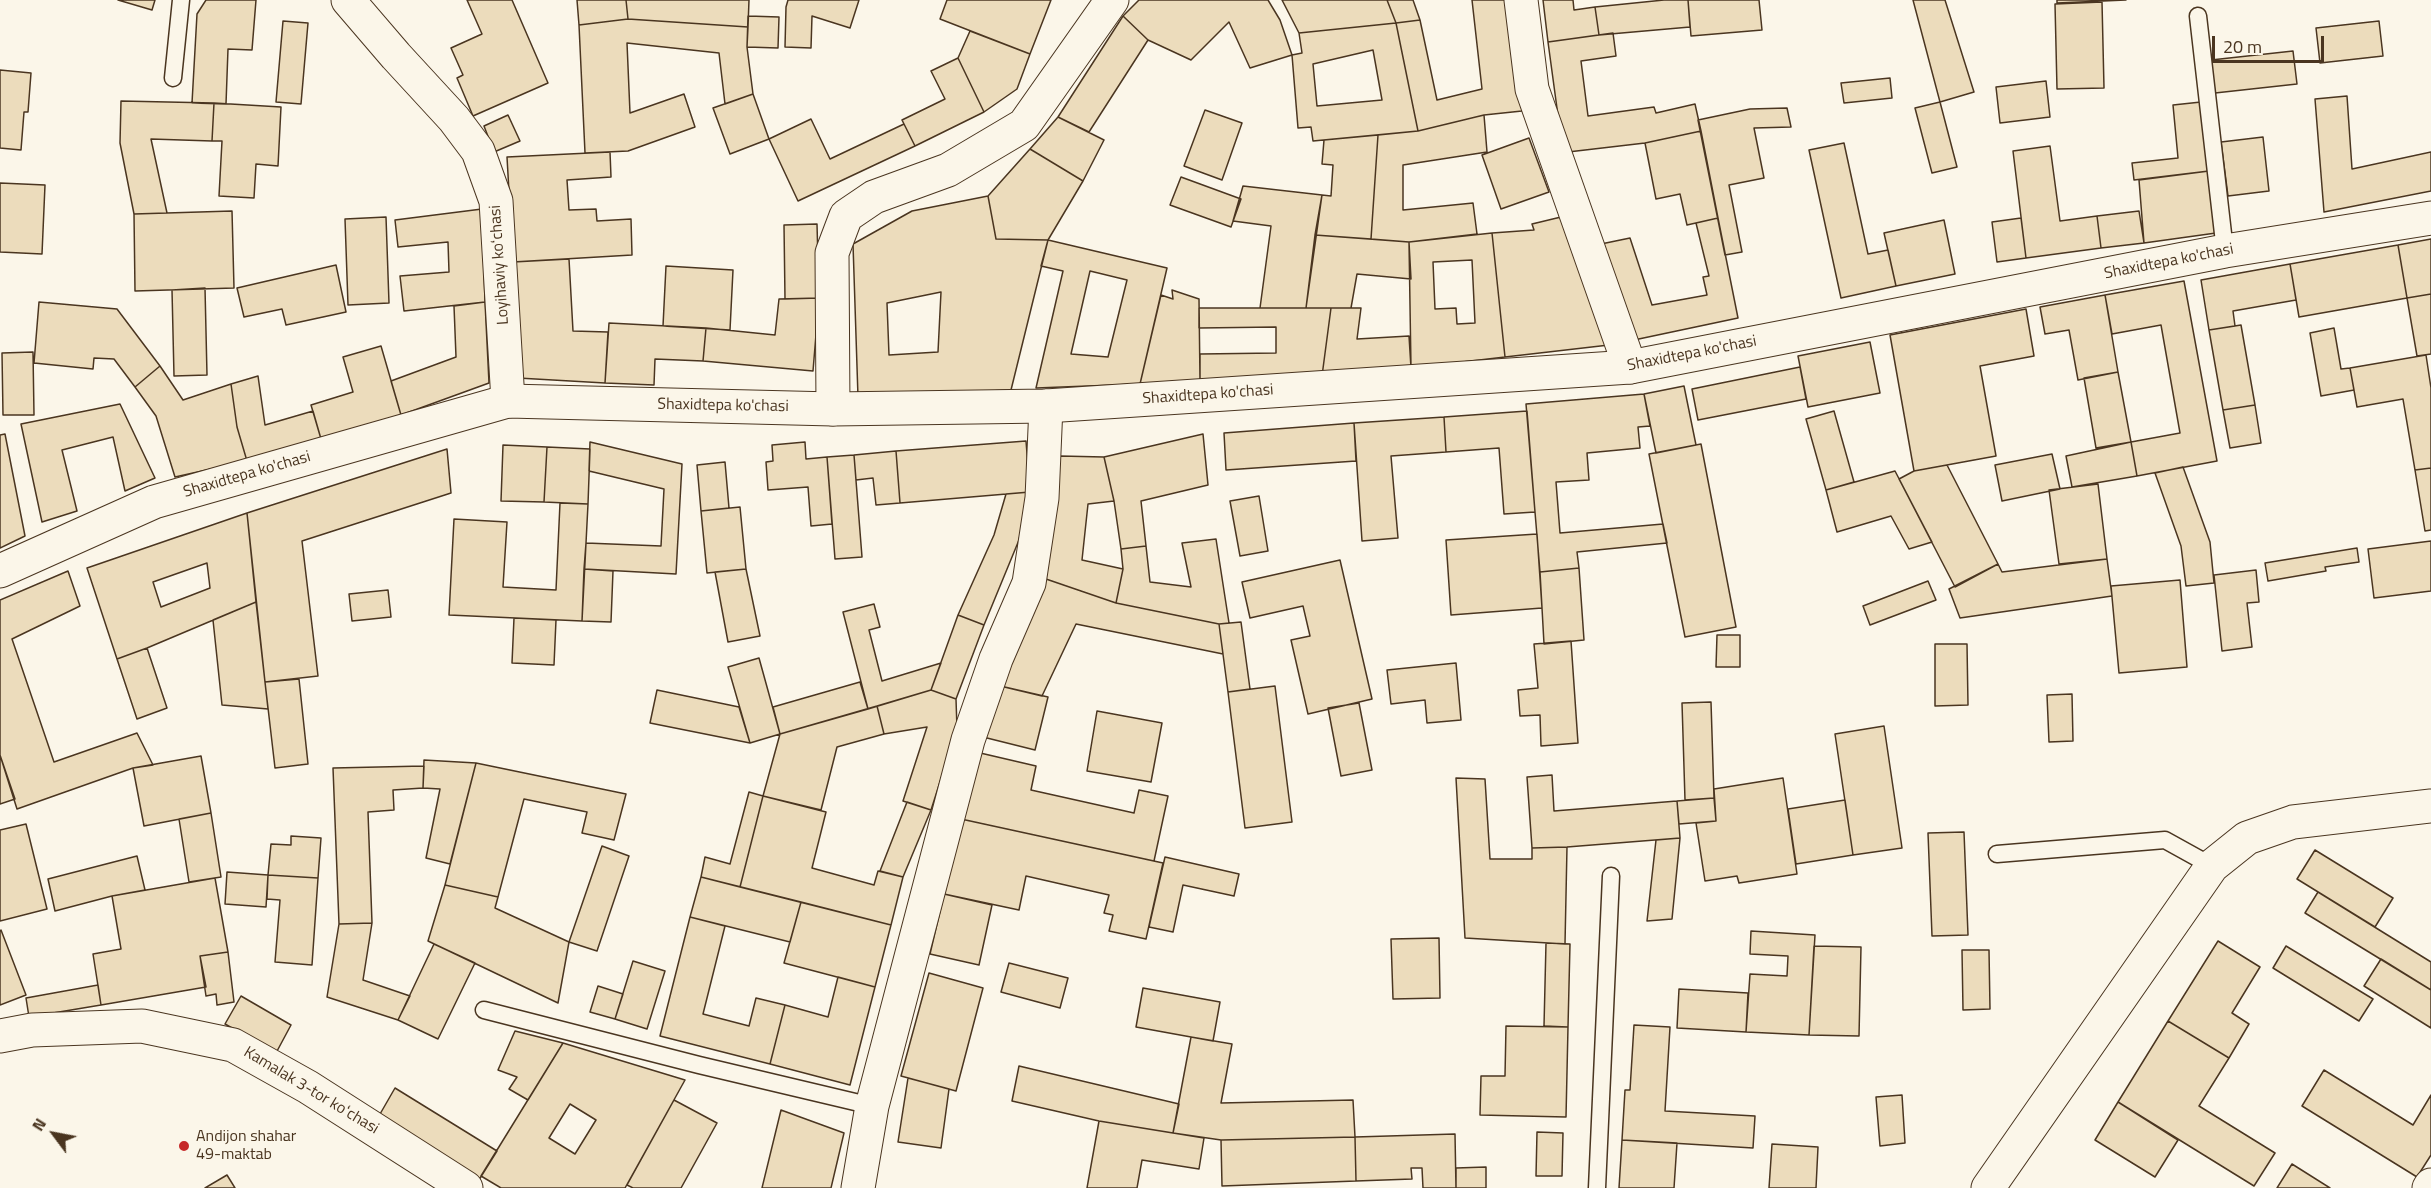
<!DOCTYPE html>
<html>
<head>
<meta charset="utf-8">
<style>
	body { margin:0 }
	#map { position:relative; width:2431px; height:1188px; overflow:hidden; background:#fbf6e9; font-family:"Titillium Web",sans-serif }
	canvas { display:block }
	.north { position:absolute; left:24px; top:1104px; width:60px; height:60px; -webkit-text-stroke:4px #fbf6e9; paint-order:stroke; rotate:302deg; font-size:16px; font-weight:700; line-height:24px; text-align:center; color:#4a3520 }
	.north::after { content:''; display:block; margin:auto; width:21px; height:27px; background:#4a3520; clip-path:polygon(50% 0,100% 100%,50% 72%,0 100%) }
	.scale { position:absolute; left:2212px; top:36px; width:112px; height:27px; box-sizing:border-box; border:3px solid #4a3520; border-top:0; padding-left:8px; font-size:18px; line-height:21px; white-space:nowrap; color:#4a3520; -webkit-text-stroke:4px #fbf6e9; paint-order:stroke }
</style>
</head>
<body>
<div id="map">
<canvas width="2431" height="1188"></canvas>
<div class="north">N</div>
<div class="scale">20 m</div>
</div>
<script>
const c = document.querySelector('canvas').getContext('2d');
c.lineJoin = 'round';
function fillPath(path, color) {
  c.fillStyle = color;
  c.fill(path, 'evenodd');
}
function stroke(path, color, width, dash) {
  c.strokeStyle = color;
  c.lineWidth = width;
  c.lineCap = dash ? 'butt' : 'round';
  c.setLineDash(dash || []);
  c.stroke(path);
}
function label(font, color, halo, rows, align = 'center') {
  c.font = font + ' "Titillium Web",sans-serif';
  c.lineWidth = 4.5;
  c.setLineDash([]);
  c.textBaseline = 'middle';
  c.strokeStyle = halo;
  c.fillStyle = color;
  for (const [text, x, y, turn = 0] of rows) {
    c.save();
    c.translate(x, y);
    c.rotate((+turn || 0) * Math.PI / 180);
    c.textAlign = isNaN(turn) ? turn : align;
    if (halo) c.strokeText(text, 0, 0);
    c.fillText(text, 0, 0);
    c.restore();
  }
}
const building = new Path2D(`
	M118,0H155L152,10Z
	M206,0H256L252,50L228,49L226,104L192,103L197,14Z
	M467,0H512L548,83L473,116L457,78L463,75L451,48L482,34Z
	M577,0H626L628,19L579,25Z
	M626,0H749L748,27L628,19Z
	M788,0H859L850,28L812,16L811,48L785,47L786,7Z
	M947,0H1051L1030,54L940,19Z
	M1139,0H1268L1280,20L1292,55L1250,68L1229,22L1191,60L1148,40L1123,16Z
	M1282,0H1387L1396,23L1299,33Z
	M1387,0H1413L1420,20L1396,23Z
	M1472,0H1509L1522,111L1484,115L1418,131L1396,23L1420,20L1437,100L1482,89Z
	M1543,0H1573L1574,10L1595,7L1599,35L1548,42Z
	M1664,0H1688L1690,27L1599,35L1595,7Z
	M1688,0H1759L1762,30L1691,36Z
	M1913,0H1945L1974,92L1940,102Z
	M2057,0H2126L2057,3Z
	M2102,2L2104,88L2057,89L2055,4Z
	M748,16L779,17L778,48L747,47Z
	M1123,16L1148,40L1089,132L1058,117Z
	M628,19L748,27L747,47L753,94L725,104L719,53L627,43L630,113L684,94L695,127L628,151L585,153L579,25Z
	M283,21L308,23L301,104L276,102Z
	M2379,21L2383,56L2320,63L2316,28Z
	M1396,23L1418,131L1313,141L1311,127L1298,128L1292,55L1302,53L1299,33ZM1373,50L1382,100L1317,106L1313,64Z
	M970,31L1030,54L1017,89L984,112L958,58Z
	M1613,33L1616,56L1581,61L1588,116L1654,107L1656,113L1695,104L1701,131L1645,143L1568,152L1559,123L1548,42Z
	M2293,51L2297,84L2215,93L2211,60Z
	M958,58L984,112L915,146L902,120L945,99L931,71Z
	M0,70L31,73L28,112H24L21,150L0,148Z
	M1890,78L1892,98L1844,103L1841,83Z
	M2046,81L2050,117L2000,123L1996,87Z
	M753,94L769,139L730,154L713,108Z
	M2347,96L2352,169L2431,152V191L2324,212L2315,99Z
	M121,101L214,103L212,141L151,139L167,213L134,214L120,143Z
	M1940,102L1957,167L1932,173L1915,108Z
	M2201,102L2209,171L2134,180L2132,163L2178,158L2173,105Z
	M214,103L281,107L278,166L256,164L254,198L219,196L222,141H212Z
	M1787,108L1791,127L1754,128L1764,178L1729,185L1742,252L1725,255L1698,120L1750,109Z
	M1205,110L1242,123L1222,180L1184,166Z
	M508,115L520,141L494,152L484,126Z
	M1484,115L1487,152L1403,165V210L1473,203L1477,234L1409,242L1371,239L1378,135L1418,131Z
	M1058,117L1104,140L1083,181L1030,149Z
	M811,119L830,159L904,124L915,146L798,201L769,139Z
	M1701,131L1718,218L1687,225L1680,194L1656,199L1645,143Z
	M1378,135L1371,239L1315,235L1322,195L1331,196L1333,165L1322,164L1324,140Z
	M2263,137L2269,191L2228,196L2221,142Z
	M1529,138L1549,192L1501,209L1482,155Z
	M1844,143L1868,254L1888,250L1896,286L1841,298L1809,150Z
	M2050,146L2060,221L2097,216L2101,248L2026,258L2013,151Z
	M1030,149L1083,181L1048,240L996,239L988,196Z
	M610,152L611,177L567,180L569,210L596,209L597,221L631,219L632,255L513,262L507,157Z
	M2209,171L2216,233L2144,243L2139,180Z
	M1181,177L1241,199L1231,227L1170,205Z
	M0,183L45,185L42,254L0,252Z
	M1243,186L1322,195L1306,308H1260L1271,226L1233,221Z
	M988,196L996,239L1048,240L1011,390L858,397L853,244L912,211ZM941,292L938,352L889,355L887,303Z
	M482,209L485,302L404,311L400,276L449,272L448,242L398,247L395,220Z
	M232,211L234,288L135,291L134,214Z
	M2139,211L2144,243L2101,248L2097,216Z
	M386,217L389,303L348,305L345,219Z
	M1561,217L1609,345L1505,357L1492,233L1534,230L1532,224Z
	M1718,218L1738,318L1634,340L1601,244L1630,238L1652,305L1707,295L1703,277L1709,276L1696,223Z
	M2021,218L2026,258L1997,262L1992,222Z
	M1944,220L1955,274L1896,286L1884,233Z
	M817,224L819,298L785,299L784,225Z
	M1492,233L1505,357L1411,368L1409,242ZM1472,260L1475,323L1457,324L1456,308L1435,309L1433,262Z
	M1315,235L1409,242L1411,279L1357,274L1351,308H1306Z
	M2431,239V294L2407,298L2398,245Z
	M1048,240L1167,268L1140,384L1036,388L1063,271L1041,266ZM1090,271L1127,280L1108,357L1071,354Z
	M2398,245L2407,298L2299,317L2290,264Z
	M569,259L573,331L608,332L605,383L518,378L513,262Z
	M2290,264L2296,300L2233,311L2235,326L2209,330L2201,280Z
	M336,265L346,312L286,325L282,309L244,317L237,288Z
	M666,266L733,270L730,330L663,326Z
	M2184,281L2217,461L2137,476L2131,442L2180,433L2161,325L2112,334L2105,295Z
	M205,288L207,375L174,376L172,290Z
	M1172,290L1199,299L1200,381L1140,384L1161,295L1173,299Z
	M2431,294V354L2417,356L2407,298Z
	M2105,295L2118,372L2078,380L2069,330L2045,334L2040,307Z
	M819,298L813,371L703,361L706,328L775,335L779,299Z
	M39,302L117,309L160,366L135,387L114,359L94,358L93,369L34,363Z
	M485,302L489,383L401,415L391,381L456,357L454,306Z
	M1199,308H1331L1322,376L1200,381V354L1276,353V327L1199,328Z
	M1331,308H1361L1357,339L1409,336L1411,368L1322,376Z
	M2026,309L2034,356L1980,366L1996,456L1914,471L1890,335Z
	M609,323L706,328L703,361L655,359L654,385L605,383Z
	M2241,325L2255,405L2223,410L2209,330Z
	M2334,328L2341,369L2350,368L2354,390L2321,396L2310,333Z
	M1870,342L1880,393L1808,407L1798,356Z
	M381,346L401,415L321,439L311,405L353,392L343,357Z
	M33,352L34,415H3L2,353Z
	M2426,355L2431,388V468L2415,470L2403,399L2357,407L2350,368Z
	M160,366L183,400L231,384L237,427L247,461L175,477L156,416L135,387Z
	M1800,367L1806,399L1698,420L1692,389Z
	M2118,372L2131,442L2096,448L2084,378Z
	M258,376L265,425L313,411L321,439L247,461L237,427L231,384Z
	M1684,386L1696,445L1656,453L1644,394Z
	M1644,394L1650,426L1638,427L1640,448L1587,453L1589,480L1556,482L1560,533L1663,524L1667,543L1577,552L1579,568L1540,572L1526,404Z
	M120,404L155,478L125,491L113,437L62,450L77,511L42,522L21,424Z
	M2255,405L2261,443L2230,448L2223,410Z
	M1527,411L1535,512L1504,514L1499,448L1446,452L1444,417Z
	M1834,411L1854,482L1826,490L1806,419Z
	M1444,417L1446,452L1391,456L1398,538L1362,541L1354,423Z
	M1354,423L1356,461L1226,470L1224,433Z
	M5,434L25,536L0,548V435Z
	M1203,434L1208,485L1141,501L1146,546L1121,549L1114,501L1104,457Z
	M1026,441L1030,492L900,503L896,451Z
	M590,442L682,464L676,574L584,569L586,543L661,546L664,489L589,471Z
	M805,442L806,459L827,457L832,524L811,526L808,487L768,490L766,462L773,461L772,445Z
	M2131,442L2137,476L2072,487L2066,456Z
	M1701,444L1736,627L1685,637L1649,454Z
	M503,445L547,447L544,502L501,501Z
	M547,447L590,449L588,504L544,502Z
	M447,449L451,493L302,541L318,676L265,682L247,513Z
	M896,451L900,503L876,505L873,478L856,480L854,455Z
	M2052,454L2060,489L2002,501L1995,465Z
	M854,455L862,557L835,559L827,457Z
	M1060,456L1104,457L1114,501L1088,504L1082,560L1123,569L1116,603L1046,579Z
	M725,462L729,508L701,511L697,465Z
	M1947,465L1998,564L1955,587L1899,479L1914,471Z
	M2183,467L2210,542L2214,583L2186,586L2181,546L2155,473Z
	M2431,468V530L2425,531L2415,470Z
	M1895,471L1932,542L1909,549L1891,516L1837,532L1826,490Z
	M2098,484L2107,559L2059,564L2049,490Z
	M1030,492L1019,540L984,625L958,615L994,535L1006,494Z
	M1259,496L1268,551L1240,556L1230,501Z
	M560,503L588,504L582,621L449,615L454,519L507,522L503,587L556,590Z
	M740,507L746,569L707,573L701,511Z
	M247,513L256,602L147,648L117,659L87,568ZM207,563L210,588L161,607L153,582Z
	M1537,534L1542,608L1451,615L1446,540Z
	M1216,539L1229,623L1219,624L1116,603L1123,569L1121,549L1146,546L1150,582L1191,587L1182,543Z
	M2431,541V591L2374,598L2368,549Z
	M2357,548L2359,562L2325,567L2326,571L2268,581L2265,563Z
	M2107,559L2112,596L1960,618L1949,589L1998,564L2002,572Z
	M1340,560L1372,699L1308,714L1291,640L1310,636L1303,606L1250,618L1242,582Z
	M1579,568L1584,640L1544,644L1540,572Z
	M584,569L613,571L611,622L582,621Z
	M746,569L760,636L728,642L715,572Z
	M2256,570L2259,602L2247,603L2252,647L2222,651L2214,575Z
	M68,571L80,606L12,639L54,762L137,733L153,765L133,768L17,809L0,755V600Z
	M1046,579L1116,603L1219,624L1223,654L1076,624L1042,696L996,685Z
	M2180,580L2187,667L2119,673L2111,586Z
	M1928,581L1936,600L1870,625L1863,606Z
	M388,590L391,617L352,621L349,594Z
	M256,602L268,709L222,705L213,620Z
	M874,604L880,627L869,630L882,681L941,663L931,690L868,709L843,612Z
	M958,615L984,625L956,699L931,690Z
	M514,618L556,620L554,665L512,663Z
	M1241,622L1250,689L1228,692L1219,624Z
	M1717,635H1740V667H1716Z
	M1571,641L1578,743L1541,746L1540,715L1520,716L1518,690L1538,688L1534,644Z
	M1935,644H1967L1968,705L1935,706Z
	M147,648L167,708L137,719L117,659Z
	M759,658L780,734L750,743L728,667Z
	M1456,663L1461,720L1427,723L1425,700L1391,704L1387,670Z
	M299,679L308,764L275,768L265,682Z
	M860,682L868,709L780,734L773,707Z
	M996,685L1048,697L1035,750L983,737Z
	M1275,686L1292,822L1245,828L1228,692Z
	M657,690L739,707L750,743L650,723Z
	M931,690L956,699L957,729L931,810L903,801L927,727L884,734L877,706Z
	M2072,694L2073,741L2049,742L2047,695Z
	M1711,702L1714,798L1685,800L1682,703Z
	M1359,703L1372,770L1341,776L1328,708Z
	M877,706L884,734L837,747L821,810L763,796L780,734Z
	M1097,711L1162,723L1151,782L1087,771Z
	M1884,726L1902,848L1853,855L1835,734Z
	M976,752L1036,766L1031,790L1134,813L1139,790L1168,796L1154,861L961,819Z
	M0,755L15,799L0,804Z
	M201,756L211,813L144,826L133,768Z
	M424,760L476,763L450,864L426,858L440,789L423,788Z
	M476,763L626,794L614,840L582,833L587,812L524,799L498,897L445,885Z
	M424,766L423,788L393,790L394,810L368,812L372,923L339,924L333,768Z
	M1552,775L1554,811L1677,801L1680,838L1567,847L1532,848L1527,777Z
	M1456,778L1485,779L1490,859H1532V848L1567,847L1565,944L1465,938Z
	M1783,778L1797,874L1739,883L1737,876L1705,881L1696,823L1716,821L1714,789Z
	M749,792L763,796L740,887L701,877L705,857L730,864Z
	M763,796L826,812L812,868L874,885L878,871L903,877L891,925L740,887Z
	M1714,798L1716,821L1679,824L1677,801Z
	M1845,800L1853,855L1796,864L1788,809Z
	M907,802L931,810L903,877L880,871Z
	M211,813L221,877L189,882L179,819Z
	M961,819L1163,863L1146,939L1109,931L1113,915L1104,913L1109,895L1026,876L1019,910L944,894Z
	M26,824L47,909L0,921V830Z
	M1964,832L1968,935L1932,936L1928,833Z
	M291,836L321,838L318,878L268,875L271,844L291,845Z
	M1680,838L1672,919L1647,921L1656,840Z
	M602,846L629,856L597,951L569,942Z
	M2315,850L2393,898L2375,927L2297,879Z
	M137,856L145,890L112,896L55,911L48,879Z
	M1165,857L1239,874L1234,896L1183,885L1173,932L1149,927Z
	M227,872L268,875L266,907L225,904Z
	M268,875L318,878L312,965L275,962L280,900L267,899Z
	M701,877L801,902L790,942L690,917Z
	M215,878L228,952L200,956L206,987L101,1005L93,954L121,949L112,896Z
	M445,885L498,897L495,908L569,942L558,1003L428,941Z
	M2318,892L2431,962V990L2305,913Z
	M944,894L992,905L979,965L930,954Z
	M801,902L891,925L875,987L784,963Z
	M690,917L725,926L703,1014L749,1026L756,998L785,1005L770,1064L660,1036Z
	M372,923L363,980L410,996L398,1020L327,997L339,924Z
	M1,930L26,995L0,1005V931Z
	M1751,931L1815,935L1809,1035L1746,1032L1750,974L1787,976L1788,956L1750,954Z
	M1439,938L1440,998L1393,999L1391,939Z
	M2218,941L2260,967L2232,1013L2249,1024L2229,1058L2168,1021Z
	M1546,943L1570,944L1568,1027L1544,1026Z
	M434,944L475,963L438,1039L398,1020Z
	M1814,946L1861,947L1859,1036L1809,1035Z
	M2286,946L2373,999L2359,1021L2273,968Z
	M1962,950H1989L1990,1009L1963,1010Z
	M228,952L234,1002L217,1005L216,994L206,996L200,956Z
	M2381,959L2431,990V1028L2364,986Z
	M633,961L665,971L647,1029L615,1019Z
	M1009,963L1068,978L1060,1008L1001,992Z
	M929,973L983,988L956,1091L901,1076Z
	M838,977L875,987L850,1085L770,1064L785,1005L828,1017Z
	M98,985L101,1005L29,1017L26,998Z
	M598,986L623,994L615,1019L590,1012Z
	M1143,988L1220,1002L1213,1041L1136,1027Z
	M1679,989L1748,993L1746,1032L1677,1028Z
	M241,996L291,1025L276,1053L225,1024Z
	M2168,1021L2229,1058L2199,1106L2275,1153L2254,1186L2118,1102Z
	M1634,1025L1670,1027L1665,1111L1755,1116L1753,1148L1622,1140L1625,1090H1630Z
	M1506,1026L1568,1027L1566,1117L1480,1115L1481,1076H1505Z
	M515,1031L563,1043L528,1100L509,1089L517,1077L498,1070Z
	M1191,1037L1232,1044L1221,1103L1353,1100L1355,1137L1221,1140L1173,1133Z
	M563,1043L685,1080L625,1188H501L481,1176ZM570,1104L596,1120L575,1154L549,1138Z
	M1019,1066L1179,1104L1173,1133L1099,1121L1012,1101Z
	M2324,1070L2413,1125L2431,1095V1155L2417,1177L2302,1106Z
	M908,1078L949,1089L941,1148L898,1142Z
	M395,1088L497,1151L477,1183L376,1121Z
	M1902,1095L1905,1143L1880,1146L1876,1097Z
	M674,1100L717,1123L681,1188H633L627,1185Z
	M2118,1102L2178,1140L2155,1177L2095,1140Z
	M781,1110L844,1133L831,1188H762Z
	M1099,1121L1204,1138L1199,1169L1142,1160L1137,1188H1087Z
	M1537,1132L1563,1133L1562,1176H1536Z
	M1455,1134L1456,1188H1423L1422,1168H1411L1412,1179L1356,1181L1355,1137Z
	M1355,1137L1356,1181L1222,1186L1221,1140Z
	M1622,1140L1677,1143L1674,1188H1619Z
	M1772,1144L1818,1147L1816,1188H1769Z
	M2292,1164L2330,1188H2277Z
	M1486,1167V1188H1456V1168Z
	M227,1175L235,1188H205Z`);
fillPath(building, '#ecdcbc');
stroke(building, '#4a3520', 1.5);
const lane = new Path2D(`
	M2198,16L2225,251
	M173,78L181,0
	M1997,854L2165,840L2212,866
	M484,1010L699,1065L872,1106
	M1597,1188L1611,876`);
const street = new Path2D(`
	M348,0L396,56L454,119L478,151L496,201L508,401
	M1521,0L1532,89L1630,367
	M833,409L832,253L846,216L874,197L948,170L1024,125L1112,0
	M0,1036L32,1030L142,1026L233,1045L308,1087L466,1188
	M858,1188L872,1106L968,740L996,659L1029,583L1042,498L1046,406
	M2429,1188L2431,1185`);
const secondary = new Path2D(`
	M0,571L154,502L508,401L833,409L1046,406L1630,367L2225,251L2431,218
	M1988,1188L2212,866L2247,838L2293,822L2431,806`);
stroke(lane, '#4a3520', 19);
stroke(street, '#4a3520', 35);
stroke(secondary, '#4a3520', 35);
stroke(lane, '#fbf6e9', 16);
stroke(street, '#fbf6e9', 33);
stroke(secondary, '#fbf6e9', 33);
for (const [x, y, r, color] of [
	[184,1146,6,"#c62828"]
]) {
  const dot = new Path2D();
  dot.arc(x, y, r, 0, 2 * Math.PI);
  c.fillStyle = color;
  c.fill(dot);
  stroke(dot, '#fbf6e9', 2);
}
label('16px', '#4a3520', '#fbf6e9', [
	["Shaxidtepa ko'chasi",2169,262,-11],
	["Loyihaviy koʻchasi",500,265,-94],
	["Shaxidtepa ko'chasi",1692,354,-11],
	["Shaxidtepa ko'chasi",1208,395,-4],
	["Shaxidtepa ko'chasi",723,406,1],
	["Shaxidtepa ko'chasi",247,475,-16],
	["Kamalak 3-tor koʻchasi",311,1091,31]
]);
label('16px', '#4a3520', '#fbf6e9', [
	["Andijon shahar",196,1137],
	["49-maktab",196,1155]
], 'left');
</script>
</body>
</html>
